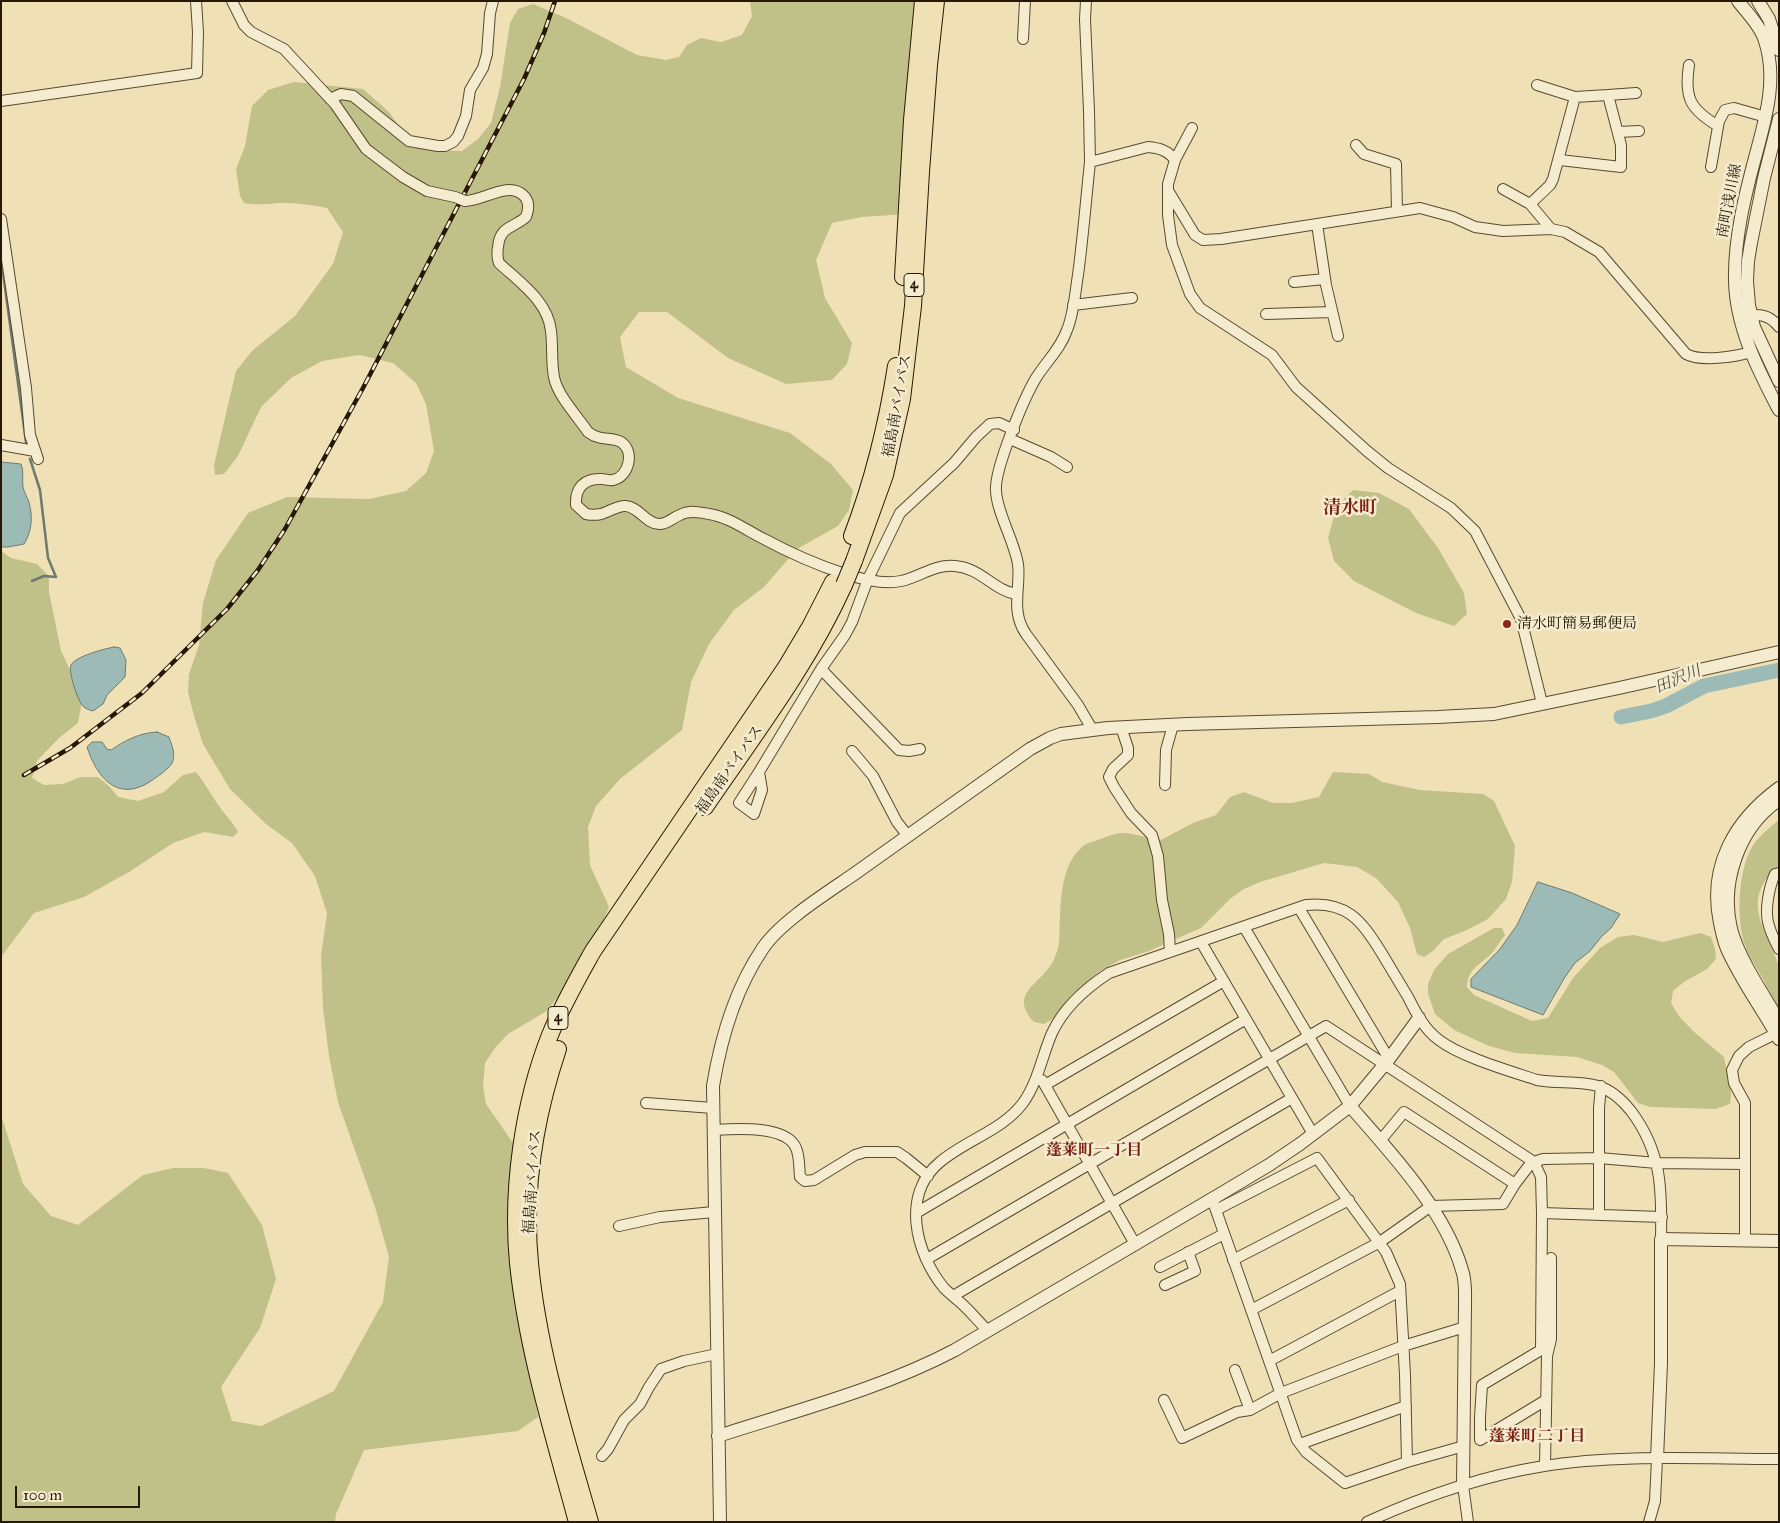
<!DOCTYPE html>
<html>
<head>
<meta charset="utf-8">
<style>
	body { margin:0 }
	#map { position:relative; width:1780px; height:1523px; overflow:hidden; background:#f0e0b5; font-family:"IM FELL Great Primer",serif }
	canvas { display:block }
	.frame { position:absolute; inset:0; border:2px solid #261804; pointer-events:none }
	.scale { position:absolute; left:15px; top:1486px; width:125px; height:22px; box-sizing:border-box; border:2px solid #261804; border-top:0; padding-left:6px; font-size:15px; line-height:18px; white-space:nowrap; color:#261804; -webkit-text-stroke:4px #f5ebcf; paint-order:stroke }
</style>
</head>
<body>
<div id="map">
<canvas width="1780" height="1523"></canvas>
<div class="frame"></div>
<div class="scale">100 m</div>
</div>
<script>
const c = document.querySelector('canvas').getContext('2d');
c.lineJoin = 'round';
function fillPath(path, color) {
  c.fillStyle = color;
  c.fill(path, 'evenodd');
}
function stroke(path, color, width, dash) {
  c.strokeStyle = color;
  c.lineWidth = width;
  c.lineCap = dash ? 'butt' : 'round';
  c.setLineDash(dash || []);
  c.stroke(path);
}
function label(font, color, halo, rows, align = 'center') {
  c.font = font + ' "IM FELL Great Primer","Noto Serif JP",serif';
  c.lineWidth = 5;
  c.setLineDash([]);
  c.textBaseline = 'middle';
  c.strokeStyle = halo;
  c.fillStyle = color;
  for (const [text, x, y, turn = 0] of rows) {
    c.save();
    c.translate(x, y);
    c.rotate((+turn || 0) * Math.PI / 180);
    c.textAlign = isNaN(turn) ? turn : align;
    if (halo) c.strokeText(text, 0, 0);
    c.fillText(text, 0, 0);
    c.restore();
  }
}
fillPath(new Path2D(`
	M750,1H925L907,214L862,217L832,223L816,260L825,298L852,343L847,364L832,380L786,384L728,358L667,312H639L620,337L626,367L678,398L790,433L831,464L853,490L849,510L838,526L797,549L764,587L734,610L709,644L691,682L682,730L620,779L596,806L588,827L590,865L609,907L580,973L545,1012L508,1034L495,1048L485,1063L483,1087L486,1104L520,1153V1312L538,1417L518,1431L364,1450L336,1514L335,1522H1V1115L23,1184L51,1216L78,1225L143,1175L173,1168H204L228,1173L262,1225L276,1279L260,1328L221,1387L232,1421L261,1426L334,1391L383,1302L389,1257L375,1207L338,1102L329,1056L323,1008L321,956L327,913L315,876L292,843L266,824L230,789L203,744L194,716L188,692L189,674L199,645L203,603L216,560L248,513L287,497L369,499L406,491L426,473L434,451L426,404L416,383L393,363L359,355L322,361L291,378L261,407L238,456L224,474L215,475L214,465L236,371L253,350L295,316L333,264L343,232L327,208C313,205 298,203 284,203C268,203 261,206 244,203L240,196L236,169L245,146L252,106L268,90L294,82L363,89L389,112L410,142L437,150L462,151L478,139L491,123L500,87L510,23L518,9L533,4L566,18L637,55L666,60L679,57L687,45L701,38L721,42L742,35L752,16Z
	M1353,490L1379,493L1409,509L1438,548L1464,593L1467,614L1454,626L1416,613L1354,581L1334,561L1328,538L1337,506Z
	M1,551L11,558L37,564L49,576V592L61,651L76,682L82,702L78,723L59,738L37,761L32,778L44,785L63,784L81,777H98L110,787L118,797L138,801L164,792L183,775L196,772C205,783 211,795 219,806C225,815 233,822 238,832L233,837L204,832L173,843L129,872L84,897L34,913L1,957Z
	M1333,772L1369,774L1382,782L1420,790L1483,794L1494,801L1515,846L1512,882L1506,899L1488,919L1467,930L1444,939L1433,951L1424,957L1417,954L1410,928L1398,902L1376,878L1357,867L1324,863L1260,882L1244,889L1231,898L1201,928L1149,951L1120,960L1100,971L1082,986L1068,999L1056,1017L1044,1024L1034,1022C1006,991 1045,984 1055,957C1061,944 1059,930 1060,916C1061,894 1063,864 1081,848C1085,843 1092,842 1098,840C1106,837 1114,833 1123,833C1135,833 1149,839 1161,840L1193,823L1216,815L1230,797L1244,792L1273,803H1292L1319,797Z
	M1779,820V867C1772,871 1767,877 1763,884C1747,913 1772,940 1779,968C1780,981 1779,1001 1779,1015C1774,1003 1769,991 1763,979C1757,969 1749,957 1745,945C1736,919 1738,871 1752,847C1759,836 1769,828 1779,820Z
	M1494,928H1502L1505,935C1500,941 1496,949 1490,955C1478,966 1468,969 1467,987L1474,995L1532,1021L1548,1018L1573,978L1600,948L1618,937L1634,935L1663,942L1700,933L1711,937L1715,949L1716,959L1707,969L1684,982L1673,991L1671,1003L1679,1016L1693,1031L1724,1057L1731,1093L1730,1104L1716,1109L1650,1107L1638,1103L1614,1072L1602,1065L1577,1057L1515,1053L1489,1046L1454,1030L1435,1014L1428,994V984L1434,970L1448,954Z`), '#c0c089');
const water = new Path2D(`
	M1,462L21,464C24,471 22,479 23,487C24,492 27,497 29,502C33,517 32,531 24,544L8,547H1Z
	M114,647L120,648L126,660L125,677L107,695L103,704L93,711C90,710 85,709 83,706C78,702 68,671 71,665C76,656 104,649 114,647Z
	M157,732L169,737C172,746 176,754 172,763C168,770 158,776 151,781C118,803 97,778 87,747L92,742H102L107,749L111,750C126,740 139,733 157,732Z
	M1538,882L1572,893L1620,914L1611,928L1602,936L1590,951L1575,963L1565,977L1543,1015L1471,987V979L1500,949L1517,925Z`);
fillPath(water, '#9cbbb6');
stroke(water, '#6d7a6f', 1);
stroke(new Path2D(`
	M1,258L26,442
	M30,459L40,490L48,558L56,577L44,576L32,581`), '#6d7a6f', 2.5);
stroke(new Path2D(`
	M1621,717L1651,711L1666,706L1704,686L1779,670`), '#9cbbb6', 15);
const minor = new Path2D(`
	M232,1L244,25L251,32L284,49L335,104L366,149L403,177L427,191L455,197
	M1086,1L1085,19L1089,111L1090,162L1148,147C1158,148 1168,150 1175,160L1168,184V215L1172,245L1190,294L1200,308L1272,355L1296,387L1367,451L1388,468L1451,508L1475,531L1521,619L1542,703
	M1023,39L1025,1
	M1689,65C1684,98 1690,109 1718,126
	M1537,85L1575,97
	M1608,95L1636,93
	M330,99L341,94L353,96L409,141L438,146H445L453,142L458,136L466,116L470,90L483,68L487,54L490,13L493,1
	M1,101L197,73L198,32L196,1
	M1618,132L1639,131
	M1356,145L1364,154L1396,164L1397,211
	M1175,160L1192,128
	M1090,162C1086,200 1083,237 1078,275C1075,293 1074,313 1067,330C1061,348 1046,362 1036,378C1024,398 994,470 996,491C997,513 1014,540 1018,564C1021,587 1010,611 1026,634L1078,705L1092,729
	M1711,167L1719,121L1725,110L1734,108L1766,117
	M1503,189L1530,204
	M1169,192L1195,235L1203,240L1221,239L1420,208L1453,217L1475,227L1503,231L1551,229L1565,232L1599,252L1686,354C1700,362 1735,357 1751,352
	M465,201C483,201 508,181 523,195C530,201 529,209 526,217C512,229 500,226 498,247C497,253 497,258 499,263C519,282 548,301 551,331C553,346 551,362 554,377C557,395 578,417 588,432C601,442 611,436 621,442C635,451 629,477 613,480C610,481 605,479 602,479C584,478 575,488 576,505L586,514C591,515 596,515 601,514C609,512 618,505 626,506C639,507 646,524 659,524C668,524 672,518 680,515C689,510 700,512 709,514C729,517 746,530 764,539C790,553 817,565 845,574C861,579 883,585 901,581C920,577 934,564 955,566C981,568 993,590 1016,594
	M1,219L26,388L30,435L38,459
	M1317,224L1326,285L1338,336
	M1551,229L1530,204L1550,185L1553,179L1575,97L1608,95L1621,145V167L1560,160
	M1294,282L1325,279
	M1073,305L1132,298
	M1266,314L1332,312
	M1744,316C1759,314 1769,314 1779,327
	M1010,439L1051,457L1067,467
	M1,445L35,451
	M821,669L899,750L909,751L920,749
	M1121,727L1128,748V755L1113,769L1109,777L1114,787L1131,813L1152,835L1158,856L1162,900L1169,934L1170,952
	M852,751L873,776L897,822L908,836
	M759,772L762,790L754,814L739,803L759,772L821,669L845,635L852,622L868,579L900,513L954,463L976,437L990,424L999,423L1014,430
	M1165,785L1166,750L1173,725
	M1779,873L1775,874C1769,887 1765,909 1768,922C1770,932 1775,941 1779,949
	M1299,908L1389,1059
	M1244,927L1350,1106
	M1201,942L1313,1134
	M1042,1080L1135,1244
	M1045,1085L1224,981
	M646,1103L713,1108
	M713,1130C734,1129 783,1125 795,1146C800,1154 799,1168 800,1177L805,1181L814,1180L855,1155L865,1152H897L906,1158L928,1176
	M1380,1141L1404,1112L1515,1184
	M1212,1199L1297,1440L1306,1452L1345,1483L1407,1462L1464,1446
	M1216,1210L1317,1158L1386,1252L1400,1284L1405,1375L1407,1462
	M916,1213L1246,1019
	M1599,1215V1108L1601,1086
	M619,1226L660,1217L714,1212
	M1745,1240V1103L1734,1083L1732,1070L1739,1056L1749,1047L1779,1032
	M927,1259L1326,1026L1534,1162L1541,1177L1542,1213L1662,1217
	M1233,1260L1349,1200
	M1160,1267L1224,1234
	M1165,1285L1195,1271L1188,1252
	M953,1296L1292,1098
	M1251,1310L1380,1242L1431,1206L1503,1204L1515,1184L1531,1163L1543,1159L1599,1158L1657,1163L1745,1164
	M987,1330C978,1321 970,1311 961,1303C955,1298 949,1293 944,1288C915,1253 901,1194 940,1162C966,1140 1003,1130 1023,1103C1038,1082 1042,1056 1052,1033C1064,1007 1086,988 1109,973L1306,905C1347,901 1361,920 1381,952C1390,967 1399,982 1408,997C1416,1013 1424,1029 1439,1040C1461,1057 1510,1071 1537,1080C1557,1084 1579,1080 1598,1086C1611,1090 1623,1101 1631,1111C1662,1152 1662,1190 1661,1239
	M1541,1350L1542,1213
	M1269,1361L1400,1291
	M1235,1370L1250,1410
	M1164,1400L1182,1438L1237,1412L1250,1410L1281,1393L1403,1346L1465,1327
	M1546,1400L1480,1440V1417L1482,1385L1541,1350L1548,1351
	M1300,1444L1406,1406
	M602,1456L608,1449L624,1420L640,1404L649,1387L661,1369L684,1361L717,1354
	M1545,1466L1547,1356L1551,1339V1258
	M1463,1485L1468,1522
	M1367,1522C1424,1496 1482,1476 1544,1466C1618,1454 1703,1459 1779,1459
	M1649,1522L1655,1501L1657,1459`);
const tertiary = new Path2D(`
	M1738,1C1747,13 1759,24 1764,38C1778,77 1766,117 1756,154C1745,195 1734,239 1735,281C1736,327 1758,370 1779,410
	M1758,1L1769,19L1779,50
	M1779,119L1764,178L1751,243L1748,261L1747,281L1749,305L1754,327L1779,381
	M1779,788C1734,821 1708,867 1720,923C1722,933 1724,944 1729,953C1743,983 1763,1010 1779,1039
	M1779,800C1739,827 1720,882 1731,929C1739,959 1763,994 1779,1021
	M1350,1106C1390,1152 1445,1210 1462,1270C1466,1281 1465,1293 1465,1304L1463,1485
	M718,1436C798,1410 881,1389 955,1350L1217,1196L1269,1165L1300,1144L1350,1106L1389,1059L1419,1018
	M1657,1459L1661,1363V1239L1779,1241
	M720,1522L713,1086C721,1037 735,989 763,948C781,921 830,891 857,872C914,831 972,790 1030,749L1050,738L1061,734L1108,728L1187,724L1438,717L1494,714L1619,688L1779,652`);
const trunk = new Path2D(`
	M903,277L912,120L923,1
	M852,536C873,481 887,424 896,366
	M854,561L885,475L902,399L913,306L921,172L929,65L936,1
	M705,807C754,735 808,665 844,585
	M558,1049C535,1118 523,1191 530,1263C538,1350 566,1438 590,1522
	M577,1522C554,1437 527,1350 518,1263C511,1189 523,1104 550,1035C562,1006 578,978 593,951L786,667L811,625L833,582`);
stroke(minor, '#584a30', 12);
stroke(tertiary, '#584a30', 14);
stroke(trunk, '#261804', 18);
stroke(minor, '#f5ebcf', 10);
stroke(tertiary, '#f5ebcf', 12);
stroke(trunk, '#f0e0b5', 16);
const rail = new Path2D(`
	M24,775L70,748L142,693L227,609L258,570L285,529L363,388L524,79L544,33L555,1`);
stroke(rail, '#261804', 4.5);
stroke(rail, '#f5ebcf', 2.5, [8]);
const minorBridge = new Path2D(`
	M455,197L465,201`);
const trunkBridge = new Path2D(`
	M844,585L854,561`);
stroke(minorBridge, '#584a30', 12, []);
stroke(trunkBridge, '#261804', 18, []);
stroke(minorBridge, '#f5ebcf', 10);
stroke(trunkBridge, '#f0e0b5', 16);
for (const [x, y, r, color] of [
	[1507,624,5,"#8f2418"]
]) {
  const dot = new Path2D();
  dot.arc(x, y, r, 0, 2 * Math.PI);
  c.fillStyle = color;
  c.fill(dot);
  stroke(dot, '#f5ebcf', 2);
}
for (const [x, y, w] of [
	[914,285,20],
	[558,1018,20]
]) {
  const box = new Path2D();
  box.roundRect(x - w / 2, y - 11.5, w, 23, 4);
  c.fillStyle = '#f5ebcf';
  c.fill(box);
  stroke(box, '#261804', 1);
}
label('bold 14px', '#261804', null, [
	["4",914,285],
	["4",558,1018]
]);
label('15px', '#261804', '#f5ebcf', [
	["南町浅川線",1730,201,-79],
	["福島南バイパス",898,406,-80],
	["福島南バイパス",730,770,-55],
	["福島南バイパス",533,1182,-86]
]);
label('15px', '#261804', '#f5ebcf', [
	["清水町簡易郵便局",1517,624]
], 'left');
label('italic 16px', '#4f5142', '#f5ebcf', [
	["田沢川",1678,680,-23]
]);
label('bold 16px', '#7a1f14', '#f5ebcf', [
	["蓬莱町一丁目",1094,1151],
	["蓬莱町二丁目",1537,1437]
]);
label('bold 18px', '#7a1f14', '#f5ebcf', [
	["清水町",1350,509]
]);
</script>
</body>
</html>
